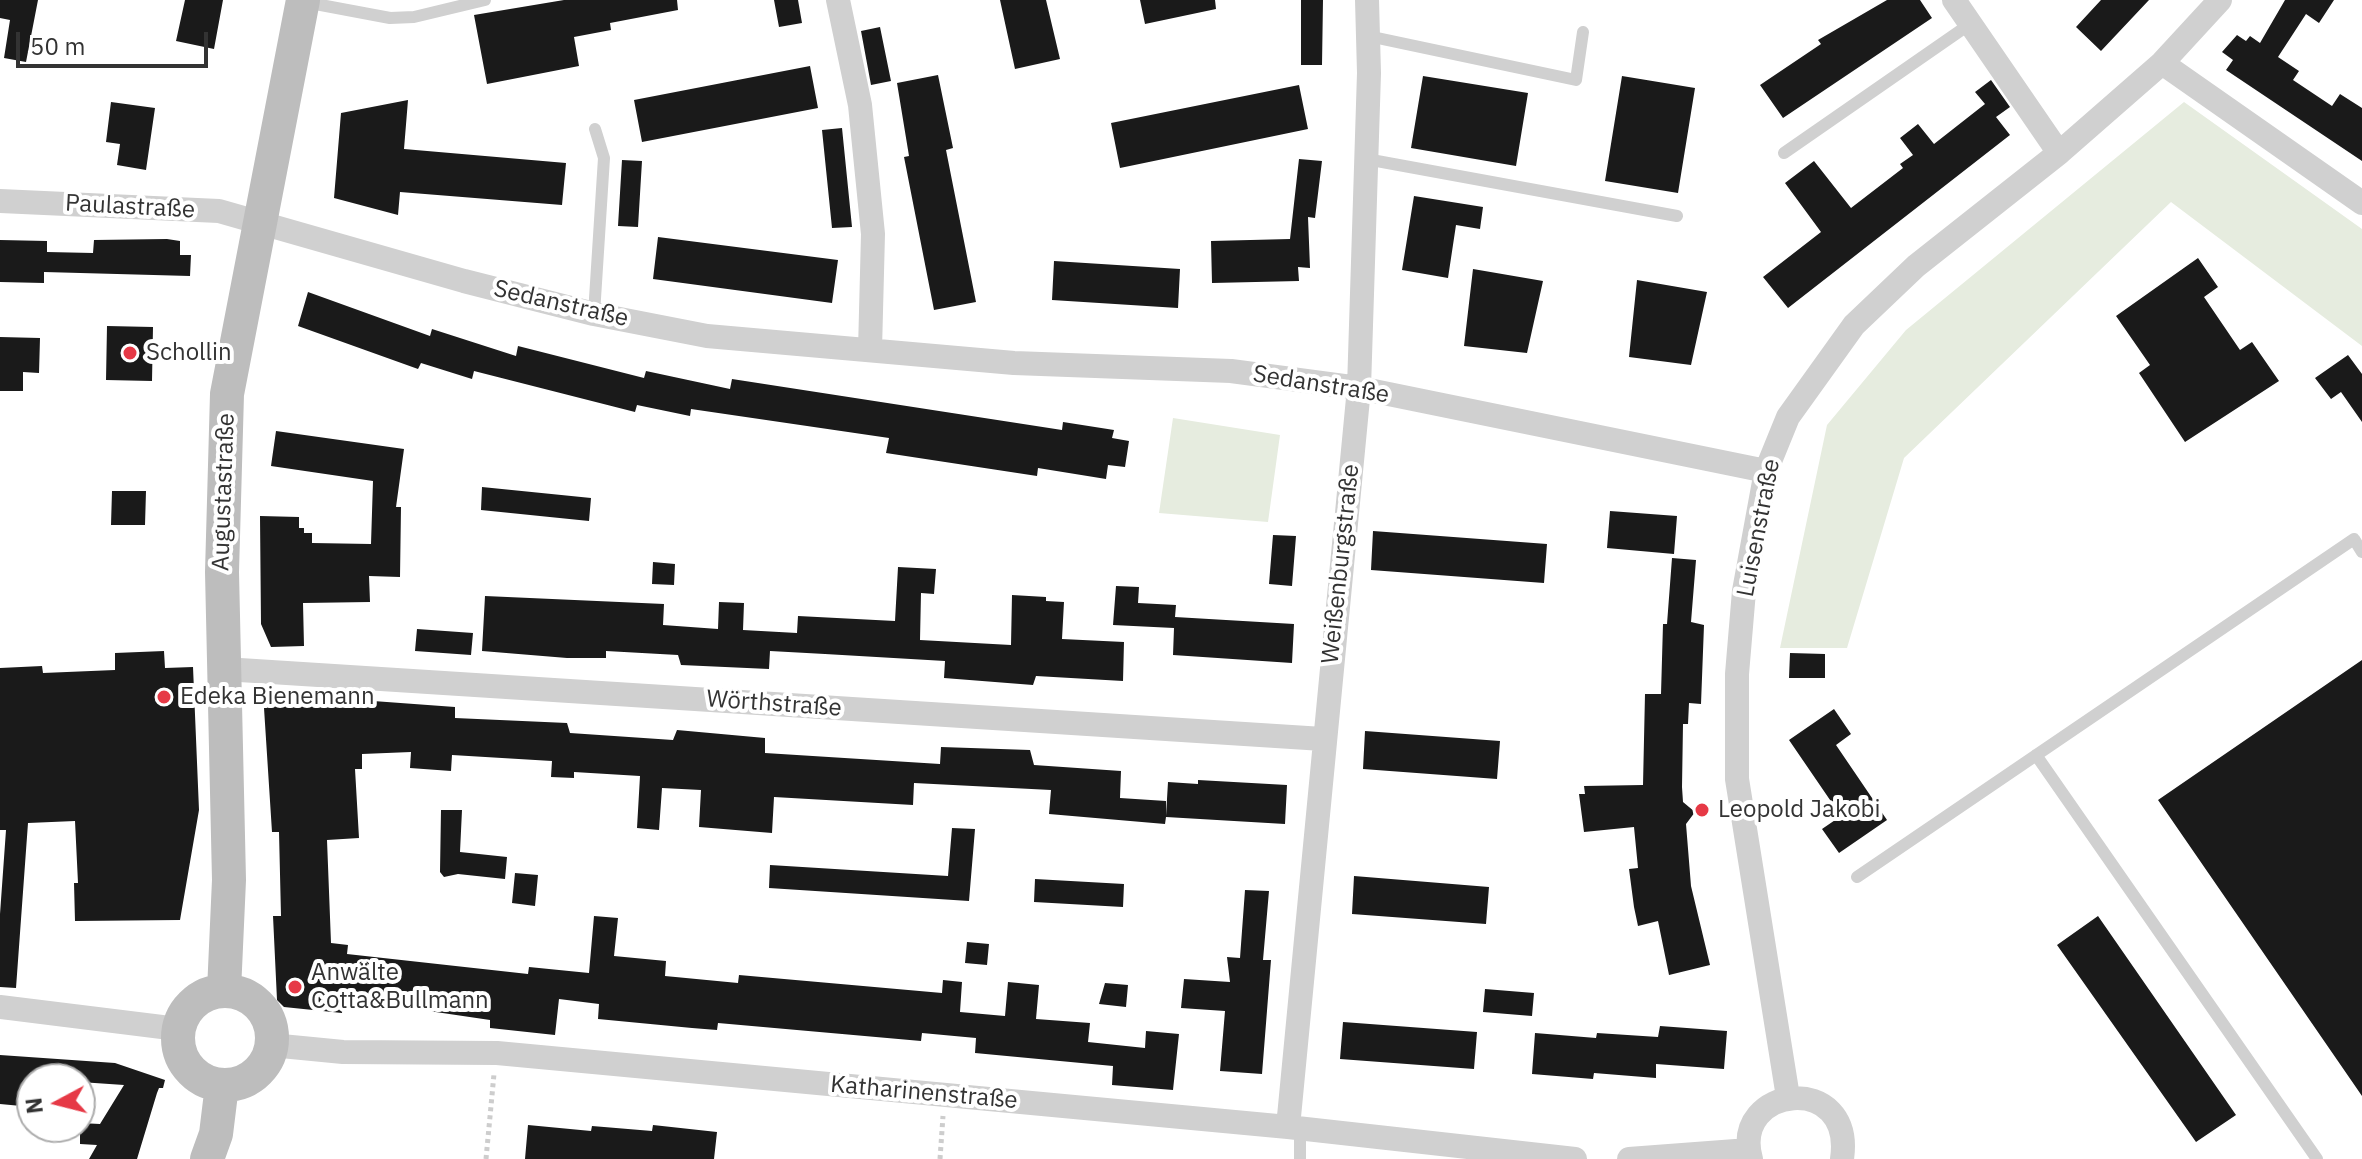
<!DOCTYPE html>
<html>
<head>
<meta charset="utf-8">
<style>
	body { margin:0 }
	#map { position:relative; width:2362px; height:1159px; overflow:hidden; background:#fff; font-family:"IBM Plex Sans",sans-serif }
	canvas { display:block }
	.north { position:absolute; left:16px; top:1063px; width:80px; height:80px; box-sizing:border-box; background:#fff; border:2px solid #adadad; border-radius:50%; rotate:263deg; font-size:22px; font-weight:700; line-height:32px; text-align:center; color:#333 }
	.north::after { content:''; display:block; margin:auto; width:28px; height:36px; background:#e63946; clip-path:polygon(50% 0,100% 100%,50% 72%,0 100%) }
	.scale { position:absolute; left:16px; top:32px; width:192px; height:36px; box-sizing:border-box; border:4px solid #333; border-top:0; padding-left:10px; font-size:24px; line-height:28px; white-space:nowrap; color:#333; -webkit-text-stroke:6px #fff; paint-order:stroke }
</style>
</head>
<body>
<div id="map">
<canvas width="2362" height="1159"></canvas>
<div class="north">N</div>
<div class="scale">50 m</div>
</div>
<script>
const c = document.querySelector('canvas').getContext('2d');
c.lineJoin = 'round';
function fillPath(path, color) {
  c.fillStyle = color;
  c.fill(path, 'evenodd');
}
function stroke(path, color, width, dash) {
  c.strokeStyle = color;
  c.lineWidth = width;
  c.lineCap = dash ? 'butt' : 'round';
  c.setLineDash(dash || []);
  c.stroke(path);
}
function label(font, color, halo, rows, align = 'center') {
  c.font = font + ' "IBM Plex Sans",sans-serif';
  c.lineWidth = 8;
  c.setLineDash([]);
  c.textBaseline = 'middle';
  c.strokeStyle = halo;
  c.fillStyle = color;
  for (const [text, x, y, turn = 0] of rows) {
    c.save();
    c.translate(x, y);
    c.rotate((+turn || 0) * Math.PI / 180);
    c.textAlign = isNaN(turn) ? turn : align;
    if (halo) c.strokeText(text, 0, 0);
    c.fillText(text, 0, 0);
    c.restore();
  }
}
fillPath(new Path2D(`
	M2184,102L2362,229V346L2171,202L1904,458L1847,648H1780L1827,425L1906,330Z
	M1173,418L1280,435L1268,522L1159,513Z`), '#e6ecdf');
fillPath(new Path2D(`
	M0,0H38L26,62L4,58L10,20L0,18Z
	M185,0H223L214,49L176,41Z
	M564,0H677L678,10L610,23L611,30L574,37L579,66L487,84L474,15Z
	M774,0H798L802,23L779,27Z
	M1000,0H1046L1060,59L1015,69Z
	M1140,0H1215L1216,9L1145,24Z
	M1301,0H1323L1322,65H1301Z
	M1887,0H1920L1932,18L1783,118L1760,85L1821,44L1818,40Z
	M2101,0H2149L2101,51L2076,27Z
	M2285,0H2334L2319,23L2306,14L2278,57L2299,71L2293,80L2332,106L2340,94L2362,108V161L2226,70L2233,60L2222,52L2237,35L2246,41L2250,36L2260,43Z
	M880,27L891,81L871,85L861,31Z
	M810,66L818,108L642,142L634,100Z
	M938,75L953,148L946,150L976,302L934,310L904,157L909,156L897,83Z
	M1423,76L1528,93L1516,166L1411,148Z
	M1622,76L1695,88L1678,193L1605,181Z
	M1991,80L2010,107L1996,117L2010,135L1788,308L1763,277L1821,232L1785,183L1814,161L1851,208L1903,168L1900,164L1913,155L1900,138L1918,124L1934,144L1985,104L1975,92Z
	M1299,85L1308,129L1120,168L1111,123Z
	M408,100L404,149L566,163L562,205L400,192L398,215L334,198L341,113Z
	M111,102L155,108L146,170L117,165L120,144L106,142Z
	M842,128L852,227L832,228L822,130Z
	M1299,159L1322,161L1315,218L1308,217L1310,268L1298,267L1299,281L1212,283L1211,241L1290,239Z
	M622,160L642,161L638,227L618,226Z
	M1414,196L1483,207L1480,229L1456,225L1448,278L1402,270Z
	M658,237L838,260L832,303L653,279Z
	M167,239L180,241V255H191L190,276L44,272V283L0,282V240L47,241V252L93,253L94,240Z
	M2198,258L2218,287L2204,297L2240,350L2252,342L2279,381L2185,442L2139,373L2150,365L2116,316Z
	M1054,261L1180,269L1178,308L1052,300Z
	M1473,269L1543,281L1527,353L1464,346Z
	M1637,280L1707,292L1691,365L1629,357Z
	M308,292L430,336L432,329L516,356L518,346L644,378L646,371L730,389L732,379L1062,430L1063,422L1114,430L1112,438L1129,441L1125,467L1108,465L1106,479L1038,468L1037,476L886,453L889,438L691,409L690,416L637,405L635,412L474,371L472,379L421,363L418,369L298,326Z
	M107,326L153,327L152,381L106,380Z
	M0,337L40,338L39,373L23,372V391H0Z
	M2348,355L2362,374V422L2341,392L2331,399L2315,378Z
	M276,431L404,449L396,507H401L400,577L369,576L370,602L303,603L304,646L271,647L261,624L260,516L299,517V528H304V533H312V543L371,544L373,481L271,466Z
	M482,487L591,498L589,521L481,510Z
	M112,491H146L145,525H111Z
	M1610,511L1677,516L1674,554L1607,548Z
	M1373,531L1547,544L1544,583L1371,570Z
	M1273,535L1296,536L1292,586L1269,584Z
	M1672,558L1696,560L1691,622L1704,625L1701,704L1689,703L1688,724H1683L1682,787L1683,802L1695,812L1686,824L1691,886L1710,965L1669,975L1658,921L1638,926L1634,907L1629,869L1638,868L1634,827L1584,832L1579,794H1585L1584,786L1643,785L1645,694H1661L1663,624H1667Z
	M653,562L675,564L674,585L652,584Z
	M898,567L936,569L934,594L921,593L920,640L1011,645L1012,595L1046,597V601L1064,602L1062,639L1124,642L1123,681L1036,676L1033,685L944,678L945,661L825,654L770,651L769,669L681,665L678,655L606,651V658H567L482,651L485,596L664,604L663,625L718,629L719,602L744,603L743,630L797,633L798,616L895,621Z
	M1116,586L1139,587L1138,603L1176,605L1175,617L1294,624L1292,663L1173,655L1174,628L1113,625Z
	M417,629L473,633L471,655L415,651Z
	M164,651L165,668L193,667L199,810L180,920L75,921L74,883H78L75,821L28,823L16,988L0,987V914L6,830H0V668L42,666L43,673L115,670V653Z
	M1790,653L1825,654V678H1789Z
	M2362,660V1096L2158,800Z
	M305,696L455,707V718L567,723L570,733L673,740L677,730L765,738V753L940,764L941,747L1030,750L1034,765L1121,771L1120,798L1166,801V816L1168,782L1198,784V780L1287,785L1285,824L1166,817L1165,824L1049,814L1051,790L914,783L913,805L774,797L772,833L699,827L701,790L662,788L659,830L637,828L640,776L574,772V778L551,777L552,761L452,755L451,771L410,768L411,752L362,754V769H355L359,838L327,840L331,943L348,945L347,954L528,974L529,967L589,973L594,916L618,918L614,956L666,961L665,976L738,983L739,975L942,993L943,980L962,982L960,1012L1005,1016L1008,982L1039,985L1036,1019L1090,1023L1088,1042L1145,1048L1146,1031L1179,1034L1173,1090L1112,1085L1113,1066L975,1053L976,1038L922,1033L921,1041L718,1023L717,1030L692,1028L598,1019L599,1004L559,999L555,1035L490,1028V1020L395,1006L343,1001L342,1013L284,1007L277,1000L273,916H281L279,832H272L264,708H267L266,699Z
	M1834,709L1851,734L1836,745L1887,820L1839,853L1822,829L1841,816L1789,740Z
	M1365,731L1500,741L1497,779L1363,769Z
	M441,810H462L460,852L507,857L505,879L458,874L444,877L440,872Z
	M952,828L975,829L969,901L769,888L770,865L948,876Z
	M515,873L538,875L535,906L512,903Z
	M1354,876L1489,887L1486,924L1352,914Z
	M1035,879L1124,884L1123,907L1034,902Z
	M1245,890L1269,891L1263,960H1271L1262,1074L1220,1071L1225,1011L1181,1008L1184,979L1230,982L1227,957L1240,958Z
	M2098,916L2236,1115L2196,1142L2057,945Z
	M967,942L989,944L987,965L965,963Z
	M1105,983L1128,985L1126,1007L1099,1004Z
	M1485,989L1534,993L1532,1016L1483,1012Z
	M1343,1022L1477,1032L1474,1069L1340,1059Z
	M1660,1026L1727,1031L1724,1069L1656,1064V1078L1594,1073L1593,1079L1532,1074L1535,1033L1596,1038L1597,1033L1658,1037Z
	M0,1055L115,1063L165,1080L163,1088H159L157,1093L137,1159H89L97,1145L80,1144V1123L100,1124L124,1085L80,1082V1079H32V1107L0,1104Z
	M528,1125L591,1131L592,1126L652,1131L653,1125L717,1132L714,1159H525Z`), '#1a1a1a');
stroke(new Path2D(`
	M486,1159L494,1074
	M940,1159L943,1116`), '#cdcdcd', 5, [4, 4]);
stroke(new Path2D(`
	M305,2L390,18L414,17L485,0
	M1368,36L1576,80L1583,32
	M1784,153L1970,24
	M1366,159L1677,216
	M594,314L604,158L595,129
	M2036,755L2317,1159
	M1857,877L2354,539L2362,552
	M1300,1159V1129`), '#d0d0d0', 12);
stroke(new Path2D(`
	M838,0L860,105L873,234L870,350
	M1954,0L2059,153
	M2162,63L2362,203
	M0,201L219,211L464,281L594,314L707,336L1014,363L1231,371L1359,388L1766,471
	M224,669L1323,739
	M0,1007L178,1029
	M271,1045L343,1052L497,1053L1288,1127L1575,1159
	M1788,1097L1737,779V674L1744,591L1766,471L1788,417L1854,325L1916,266L2059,153L2162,63L2220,0
	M1288,1127L1359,388L1369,73L1367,0
	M1629,1159L1749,1150
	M1751,1159C1730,1085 1855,1071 1842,1159`), '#d0d0d0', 24);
stroke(new Path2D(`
	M224,991L229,880L222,572L227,394L303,0
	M178 1038a47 47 0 1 1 94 0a47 47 0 1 1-94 0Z
	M207,1159L216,1134L222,1085`), '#bdbdbd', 34);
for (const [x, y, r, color] of [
	[130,353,8,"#e63946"],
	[164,697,8,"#e63946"],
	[1702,810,8,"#e63946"],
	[295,987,8,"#e63946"]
]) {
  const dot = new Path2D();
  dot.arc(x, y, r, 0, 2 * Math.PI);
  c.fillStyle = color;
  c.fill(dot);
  stroke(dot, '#fff', 3);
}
label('24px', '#333', '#fff', [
	["Paulastraße",130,207,3],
	["Sedanstraße",561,304,13],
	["Sedanstraße",1321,385,9],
	["Augustastraße",224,492,-88],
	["Luisenstraße",1759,528,-79],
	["Weißenburgstraße",1341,564,-84],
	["Wörthstraße",774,704,4],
	["Katharinenstraße",924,1093,5]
]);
label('24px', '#333', '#fff', [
	["Schollin",146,353],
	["Edeka Bienemann",180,697],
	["Leopold Jakobi",1718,810],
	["Anwälte",311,973],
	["Cotta&Bullmann",311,1001]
], 'left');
</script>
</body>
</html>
